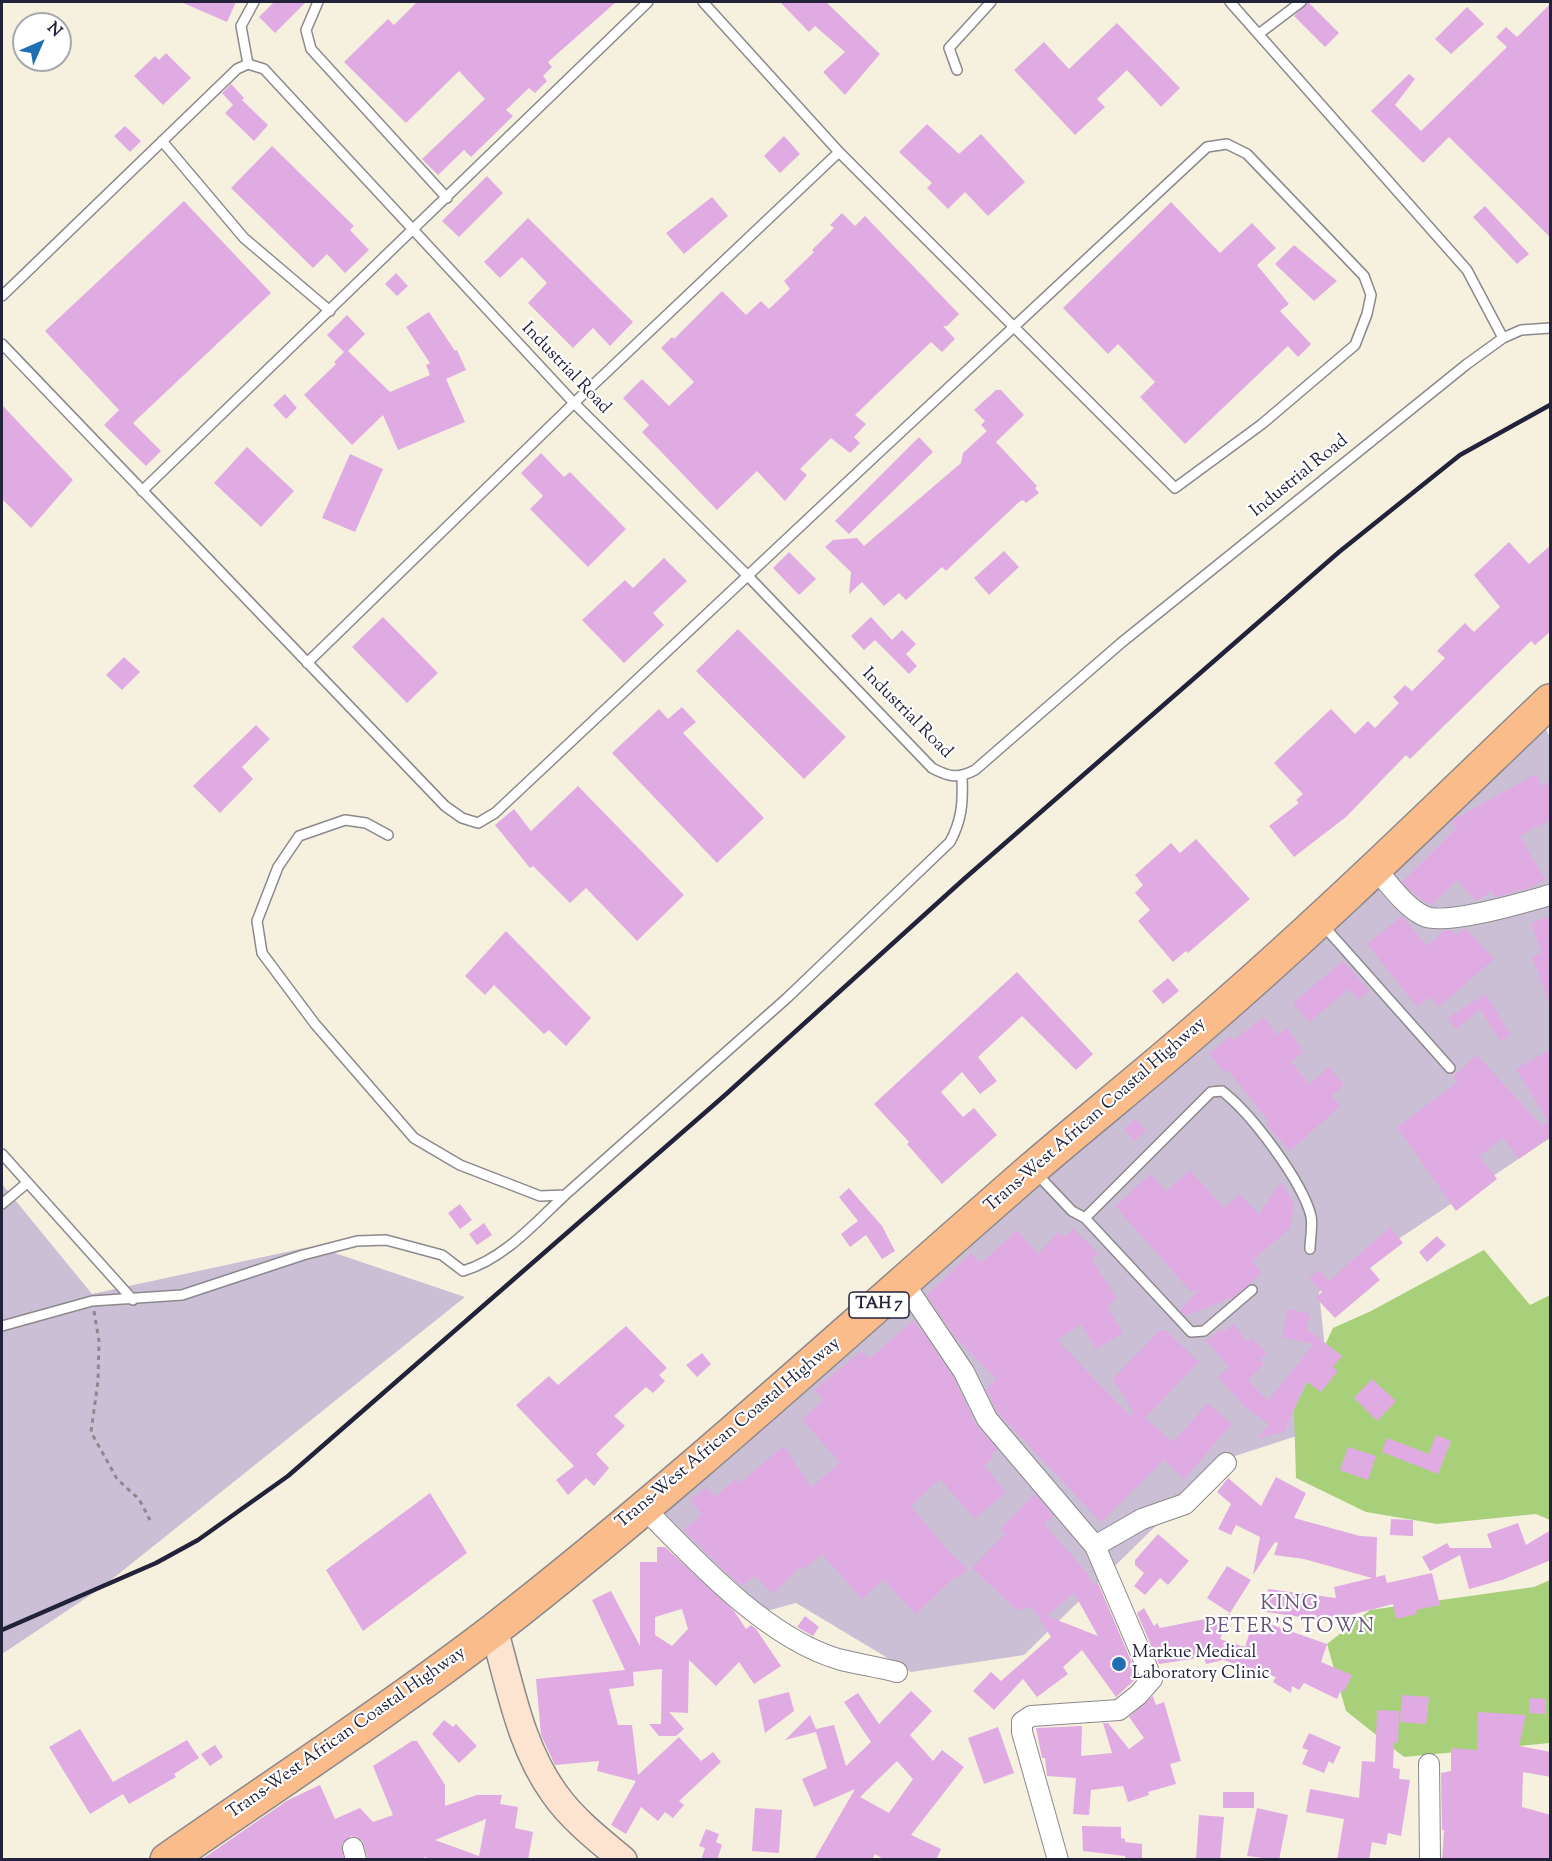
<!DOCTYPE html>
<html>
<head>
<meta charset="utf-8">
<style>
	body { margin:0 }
	#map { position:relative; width:1552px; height:1861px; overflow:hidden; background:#f6f0df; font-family:"Sorts Mill Goudy",serif }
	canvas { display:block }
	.frame { position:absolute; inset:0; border:3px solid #22223b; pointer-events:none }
	.north { position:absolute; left:12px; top:12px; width:60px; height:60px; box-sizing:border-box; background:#fff; border:2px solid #a7a7b1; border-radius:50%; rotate:45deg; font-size:16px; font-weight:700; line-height:24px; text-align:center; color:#22223b }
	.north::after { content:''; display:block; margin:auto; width:21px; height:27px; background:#1f6fb2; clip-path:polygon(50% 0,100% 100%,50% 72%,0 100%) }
</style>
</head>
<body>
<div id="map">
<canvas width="1552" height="1861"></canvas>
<div class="frame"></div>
<div class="north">N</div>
</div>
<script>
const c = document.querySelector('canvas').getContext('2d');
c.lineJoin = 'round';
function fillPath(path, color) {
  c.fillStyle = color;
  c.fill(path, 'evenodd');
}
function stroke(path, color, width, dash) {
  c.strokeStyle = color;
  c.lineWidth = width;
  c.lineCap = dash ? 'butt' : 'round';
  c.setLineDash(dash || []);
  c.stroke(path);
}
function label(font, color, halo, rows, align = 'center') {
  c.font = font + ' "Sorts Mill Goudy",serif';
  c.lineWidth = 4.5;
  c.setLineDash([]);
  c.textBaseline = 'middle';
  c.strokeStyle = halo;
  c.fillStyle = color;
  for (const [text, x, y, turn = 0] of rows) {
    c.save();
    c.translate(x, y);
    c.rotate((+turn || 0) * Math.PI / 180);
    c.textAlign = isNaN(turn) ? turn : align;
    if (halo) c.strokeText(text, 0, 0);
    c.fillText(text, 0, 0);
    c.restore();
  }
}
fillPath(new Path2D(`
	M1536,706L1550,738V1138L1319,1292L1333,1424L1223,1460L1024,1655L911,1672L796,1603L763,1612L648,1510Z
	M2,1184L92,1294L314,1246L465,1297L101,1588L2,1654Z`), '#cbbfd5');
fillPath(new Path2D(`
	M1484,1250L1530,1305L1550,1295V1520L1536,1514L1437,1524L1366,1512L1296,1478L1294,1410L1333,1328L1371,1311Z
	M1550,1580V1743L1404,1757L1346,1711L1327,1644L1370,1610L1534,1587Z`), '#a8d07b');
fillPath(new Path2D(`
	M181,2H236L227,22Z
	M274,2H306L275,33L259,17Z
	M417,2H616L548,62L552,67L543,76L547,81L535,93L529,88L506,110L513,116L471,157L464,150L438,175L422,159L485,99L459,71L406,123L344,62L388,19L394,25Z
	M780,2H826L880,54L845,95L823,72L845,52L815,26L809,32Z
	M1308,2L1339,33L1325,47L1294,16Z
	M1551,3V238L1449,137L1423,163L1371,111L1409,74L1415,79L1395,105L1421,131L1507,47L1496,37L1506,27L1517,37Z
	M1467,7L1484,24L1451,54L1435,39Z
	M1117,23L1180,88L1161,107L1127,70L1097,99L1105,107L1075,135L1014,70L1044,42L1069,69Z
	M166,53L191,78L163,105L134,76L155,56L159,60Z
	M231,84L244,98L242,100L268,125L254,141L225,113L233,105L222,93Z
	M927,124L959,154L981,134L1025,182L988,216L965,192L948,209L927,188L932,183L899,152Z
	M125,126L141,141L130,152L114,136Z
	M784,136L800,154L780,173L764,156Z
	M272,146L354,226L350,230L369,250L345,273L327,254L313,268L231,188Z
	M487,176L503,193L459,237L442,221Z
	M712,197L728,216L684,254L666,233Z
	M184,201L271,293L133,423L161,451L146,466L104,425L119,410L45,331Z
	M1171,202L1220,253L1252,223L1276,248L1257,265L1289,304L1280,311L1311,344L1298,357L1288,346L1185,444L1140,397L1155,382L1118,344L1108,354L1063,308Z
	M1485,206L1529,254L1517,264L1473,217Z
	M842,213L855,226L865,216L959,314L947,326H943L955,339L942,352L931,342L855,415L866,424L854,437L860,443L850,453L831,438L800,469L807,475L785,501L757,471L717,510L642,432L649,425L623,398L642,379L669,406L694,382L661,348L672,337L674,339L722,291L746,315L761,301L769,309L790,289L784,281L814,252L812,250L834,228L830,225Z
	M528,218L633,322L610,346L593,328L573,348L528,303L547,283L522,257L500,278L484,262Z
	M1294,245L1337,281L1314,301L1275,264Z
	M396,273L408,286L397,296L385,284Z
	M429,312L455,351L457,350L466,370L446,379L465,422L398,450L383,415L352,445L304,395L336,364L334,362L344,352L327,335L347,315L365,334L348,351L390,392L430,375L426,365L430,363L406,327Z
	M996,390H1001L1024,415L996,442L1037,486L1035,488L1039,493L1026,503L1023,500L1019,502L946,571L942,567L906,600L899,593L884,606L862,582L849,594L851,572L825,547L833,540L857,538L864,546L961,463L963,453L987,431L981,425L985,421L974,410Z
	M285,394L297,408L286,419L273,405Z
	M2,405L73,480L31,528L2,499Z
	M919,437L933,452L849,534L835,521Z
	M247,447L294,491L261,527L214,483Z
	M541,453L564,477L570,472L626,529L588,567L530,509L543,496L521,473Z
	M350,454L383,469L355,532L322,518Z
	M1509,542L1529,564L1551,545V631L1535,645L1531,641L1410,759L1406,755L1346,817L1294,857L1269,826L1299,803L1296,800L1303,794L1274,763L1331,709L1355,734L1368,721L1375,728L1399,703L1393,697L1405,685L1412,691L1445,658L1437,651L1465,623L1474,632L1500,607L1474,575Z
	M1004,551L1019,567L989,595L974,578Z
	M789,552L816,579L799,595L773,568Z
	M664,558L687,581L653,613L664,625L624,663L582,620L625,580L633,588Z
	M383,617L438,673L407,703L352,647Z
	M871,617L892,640L902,630L916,644L906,654L917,666L909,674L875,640L864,650L851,636Z
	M738,629L846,737L804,779L696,671Z
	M124,657L140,672L122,690L106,675Z
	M682,707L696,722L683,733L764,818L717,863L612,753L659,709L668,719Z
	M256,725L270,739L242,767L253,779L220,813L193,786Z
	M1536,774L1542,786L1551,782V819L1520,836L1545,880L1529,888L1495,897L1492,891L1476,901L1457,880L1432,905L1418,898L1402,882L1457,828L1452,820L1454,819Z
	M578,786L684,895L637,941L586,888L570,903L533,866L530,868L495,825L514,809L531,831Z
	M1196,839L1250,899L1188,953L1186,951L1173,962L1138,921L1150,910L1135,893L1143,885L1135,875L1171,843L1180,853Z
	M1402,916L1427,946L1445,930H1451L1456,935L1466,928L1469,934H1471L1494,959L1439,1007L1430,997L1417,1007L1367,944Z
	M1551,916V1001L1549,1002L1532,957L1542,953L1531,923Z
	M506,931L591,1018L566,1046L549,1030L544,1034L494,985L485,995L465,976Z
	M1343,961L1369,991L1358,1000L1349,989L1309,1022L1293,1003Z
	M1017,972L1093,1054L1076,1070L1022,1016L978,1057L997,1081L980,1094L962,1072L941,1092L963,1117L974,1108L997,1135L942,1184L907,1144L909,1142L874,1104Z
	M1168,978L1179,991L1163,1004L1152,991Z
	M1486,994L1511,1035L1500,1041L1480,1009L1456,1029L1447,1018Z
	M1264,1017L1277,1035L1287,1028L1304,1052L1291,1062L1309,1084L1329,1067L1344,1085L1331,1096L1340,1106L1290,1151L1266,1124L1269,1122L1227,1069L1224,1072L1209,1054L1230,1036L1233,1040Z
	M1551,1049V1136L1519,1159L1503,1138L1479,1156L1497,1179L1456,1211L1397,1127L1458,1082L1453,1077L1477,1055L1542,1126L1548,1121L1516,1069Z
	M1135,1119L1146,1131L1134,1141L1124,1130Z
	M1190,1170L1224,1208L1239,1194L1259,1214L1281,1182L1294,1204L1290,1228L1252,1261L1262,1273L1234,1297L1185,1316L1180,1310L1200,1289L1191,1292L1115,1206L1151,1174L1166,1191Z
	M849,1188L882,1226L895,1251L882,1259L866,1235L850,1247L841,1234L858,1221L839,1197Z
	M460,1204L472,1220L460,1229L448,1213Z
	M484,1223L492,1235L477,1245L469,1234Z
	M1390,1227L1403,1243L1370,1268L1380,1280L1335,1318L1316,1298L1322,1292L1309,1278L1319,1270L1329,1281Z
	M1073,1228L1098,1254L1092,1260L1117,1299L1107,1306L1123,1333L1096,1349L1081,1324L1057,1340L1130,1416L1134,1413L1113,1379L1160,1330H1165L1199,1362L1145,1418L1173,1442L1208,1403L1232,1424L1184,1479L1164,1460L1101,1522L997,1412L986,1389L996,1379L952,1333L927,1295L971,1253L981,1263L1017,1230L1038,1254L1059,1232L1065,1237Z
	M1437,1236L1446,1245L1427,1262L1419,1252Z
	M1288,1309L1310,1314L1307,1329L1342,1356L1333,1367L1338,1371L1321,1392L1306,1381L1284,1432L1258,1438L1269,1424L1246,1408L1218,1377L1229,1367L1206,1341L1221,1329L1224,1332L1234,1324L1248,1343L1251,1337L1267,1353L1260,1360L1264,1364L1248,1380L1268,1401L1314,1344L1282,1337Z
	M914,1320L954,1378L976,1425L997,1449L990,1455L993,1458L984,1466L1006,1492L975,1519L940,1479L911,1506L951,1554L968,1569L959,1577H955L916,1614L883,1580L862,1599L822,1554L803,1570L800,1567L773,1594L755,1576L741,1586L683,1530L702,1515L690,1499L707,1487L715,1497L736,1478L740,1483L784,1446L811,1488L840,1462L802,1420L823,1400L814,1390L862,1351L869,1359Z
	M626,1326L667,1368L659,1375L665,1381L653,1393L646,1387L614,1416L625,1426L596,1454L609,1468L594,1486L586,1478L568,1495L556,1480L574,1466L516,1405L549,1376L558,1385Z
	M702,1353L711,1364L697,1377L686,1365Z
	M1372,1379L1396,1401L1377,1421L1354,1398Z
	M1436,1435L1451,1441L1438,1474L1382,1452L1387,1438L1429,1454Z
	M1348,1447L1376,1456L1368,1480L1340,1470Z
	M1276,1477L1306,1493L1294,1518L1360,1536L1377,1537L1376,1577L1385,1575L1387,1583L1432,1573L1440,1605L1416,1610L1417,1614L1396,1619L1393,1604L1328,1621L1266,1612L1268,1589L1336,1598L1334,1587L1372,1578L1304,1559L1274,1555L1278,1543L1275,1542L1253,1575L1260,1537L1236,1525L1231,1535L1218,1529L1231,1504L1217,1492L1228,1478L1261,1506Z
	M430,1493L467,1553L363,1631L326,1570Z
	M1035,1494L1054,1516L1044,1524L1087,1573L1093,1584L1098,1583L1138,1677L1116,1697L1082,1650L1063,1667L1068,1674L1037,1697L1023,1679L994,1710L973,1691L991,1672L1001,1681L1051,1637L1032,1607L1017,1610L972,1568L1005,1534L1000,1529ZM1074,1593L1098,1636L1047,1616Z
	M1391,1519L1413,1520V1536L1390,1535Z
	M1518,1523L1526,1545L1551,1530V1560L1502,1580L1469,1589L1460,1555L1430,1571L1422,1557L1447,1543L1450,1548H1492L1487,1534Z
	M1158,1534L1189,1561L1168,1585L1160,1578L1145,1595L1134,1586L1144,1573L1135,1565V1560Z
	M657,1547H665L734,1611L746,1629L751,1625L756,1629L781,1666L754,1684L739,1662L716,1686L689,1660L688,1713L669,1712L684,1729L676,1736H659L649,1724H661L662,1669L633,1672L634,1686L609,1689L618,1725H632L638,1775L679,1737L701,1761L713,1752L721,1762L679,1801L684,1805L673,1818L665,1812L658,1821L641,1807L626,1834L611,1825L636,1781L597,1771L599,1761L555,1765L541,1735L536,1679L625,1670L592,1600L611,1591L640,1646V1562H657ZM682,1609L688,1629L672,1646L655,1635V1617Z
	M1227,1566L1251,1580L1230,1613L1207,1598Z
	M1144,1608L1154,1626L1157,1623L1160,1628L1230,1614L1220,1639L1245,1647L1251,1628L1263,1632L1264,1622L1327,1644L1321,1662L1352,1675L1344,1692L1341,1690L1337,1699L1304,1683L1299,1690L1292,1686L1291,1693L1273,1682L1276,1677L1223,1660L1206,1664L1204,1657L1159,1664L1137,1613Z
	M805,1616L819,1627L813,1636L797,1627Z
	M911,1691L932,1711L910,1735L933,1761L942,1750L964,1767L911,1835L941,1849L936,1860H885L875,1854L872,1860H814L855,1789L814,1807L802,1779L827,1768L816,1732L785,1740L810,1715L816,1729L834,1725L846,1766L871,1742L844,1702L858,1693L879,1724ZM897,1761L913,1779L889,1813L860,1797Z
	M789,1692L794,1711L765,1733L758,1700Z
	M1402,1695L1429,1697L1426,1724L1400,1722Z
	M1153,1696L1156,1705L1164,1702L1181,1761L1170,1764L1176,1784L1148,1792L1149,1795L1128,1802L1123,1786L1091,1790L1089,1815L1073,1814L1076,1778L1047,1776L1045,1758H1042L1036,1728L1082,1726L1081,1756L1112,1753L1103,1723H1108L1129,1749L1144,1738L1129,1717Z
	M1529,1698L1546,1699V1714L1529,1713Z
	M1377,1710L1399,1711L1398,1743H1394L1393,1768L1400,1769L1399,1779L1410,1780L1401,1836L1388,1833L1386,1845L1372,1842L1369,1860H1337L1344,1819L1306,1812L1310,1789L1359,1798L1362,1761L1375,1762Z
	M1478,1712L1526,1715L1519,1746L1551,1752V1777L1523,1772L1522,1807L1551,1815V1860H1442L1444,1830H1442L1441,1773L1451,1771V1748L1477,1750Z
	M444,1720L453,1727L456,1724L477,1746L459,1763L432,1734Z
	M998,1727L1014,1773L984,1784L968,1738Z
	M80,1729L113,1782L187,1740L199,1758L174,1774L176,1777L129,1804L123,1794L90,1814L49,1747Z
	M1309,1733L1341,1747L1333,1764L1329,1761L1324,1773L1302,1764L1308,1750L1302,1748Z
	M412,1741H417L445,1785V1806L477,1795H502L500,1804L518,1807L515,1828L533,1832L528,1860H432L425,1857L419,1860H368L362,1840L351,1836L342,1844L344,1860H201L288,1800L320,1785L335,1819L360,1808L373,1822L393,1815L373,1766ZM486,1819L479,1856L435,1840Z
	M215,1745L223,1757L210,1766L201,1754Z
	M1223,1792H1254V1808H1223Z
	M755,1808L782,1810L779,1853L752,1851Z
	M1257,1808L1288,1815L1279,1860L1247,1856Z
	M1199,1815L1224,1817L1220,1860H1196Z
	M1082,1826L1121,1827V1838L1125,1839V1842L1142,1844V1860H1125V1856L1083,1851Z
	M706,1829L719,1834L716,1842L722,1845L717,1860H701L705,1848L699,1846Z`), '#e0abe3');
const lane = new Path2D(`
	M318,2L306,30L311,49L447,198
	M1230,2L1467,270L1503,338
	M1260,33L1301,2
	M248,64L241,26L254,2
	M957,70L949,48L991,2
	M162,141L244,238L330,311
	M2,296L237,69L248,64L264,69L574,403L747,575L932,768C949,777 958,779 975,770L1121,643L1467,364L1503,338L1521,330L1550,328
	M2,344L445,806L462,818L478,823L495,813C731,590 969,368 1207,147L1227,144L1247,154L1364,276L1371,295L1367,314L1355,345L1262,424L1175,488L839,152L703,2
	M142,491L648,2
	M307,663L574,403L839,152
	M388,835L366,823L345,820L299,836L278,867L257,921L262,953L315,1024L414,1138L460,1165L540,1196L565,1195L787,998L950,842C962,820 963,802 962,777
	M1322,924L1450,1068
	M2,1154L133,1300
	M1036,1173L1072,1211L1085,1218L1211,1092L1222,1091C1251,1113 1302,1181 1311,1216C1313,1226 1310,1239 1310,1249
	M2,1204L27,1183
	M1085,1218L1191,1332L1204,1331L1252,1290
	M2,1326L92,1301L182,1295L303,1255L357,1241L386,1240L442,1255L463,1271C504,1259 535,1223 565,1195`);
const street = new Path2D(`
	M1375,868C1389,884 1405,907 1424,916C1446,926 1525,902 1550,895
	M904,1283L964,1372L987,1419L1095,1546L1152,1679L1138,1695L1119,1710L1031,1716L1022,1722V1732L1058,1860
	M643,1507C696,1561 765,1637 838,1659C857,1664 878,1667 897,1672
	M1095,1546L1142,1519L1185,1504L1226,1463
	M1429,1764L1430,1860
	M353,1848L356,1860`);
const secondary = new Path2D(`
	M494,1630C510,1685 520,1746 554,1793C572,1819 599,1840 623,1860`);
const highway = new Path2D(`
	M167,1860C276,1784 388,1711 494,1630C680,1485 854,1324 1032,1169C1089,1120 1148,1073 1205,1023C1324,920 1437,809 1550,701`);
stroke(lane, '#8c898d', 12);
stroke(street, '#8c898d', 22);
stroke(secondary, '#8c898d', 30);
stroke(highway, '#8c898d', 36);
stroke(new Path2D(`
	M94,1311L99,1341L98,1381L91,1432L117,1479L139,1499L150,1520`), '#8c898d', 3, [4.5, 4.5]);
stroke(lane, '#fff', 9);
stroke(street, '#fff', 20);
stroke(secondary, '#fde4d1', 27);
stroke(highway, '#fabc8b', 33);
stroke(new Path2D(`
	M2,1630L156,1563L198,1540L288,1476L724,1096L964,879L1339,552L1460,455L1550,405`), '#22223b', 4.5);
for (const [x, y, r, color] of [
	[1119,1664,8,"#1f6fb2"]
]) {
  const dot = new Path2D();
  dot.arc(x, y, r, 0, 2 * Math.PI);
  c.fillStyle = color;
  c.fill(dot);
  stroke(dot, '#fff', 2);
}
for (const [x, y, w] of [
	[879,1305,60]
]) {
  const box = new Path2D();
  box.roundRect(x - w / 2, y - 13, w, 26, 4.5);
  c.fillStyle = '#fff';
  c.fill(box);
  stroke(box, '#22223b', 1.5);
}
label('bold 16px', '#22223b', null, [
	["TAH 7",879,1305]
]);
label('18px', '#22223b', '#fff', [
	["Industrial Road",565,369,46],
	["Industrial Road",1300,477,-39],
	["Industrial Road",906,714,45],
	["Trans-West African Coastal Highway",1096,1116,-41],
	["Trans-West African Coastal Highway",729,1434,-40],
	["Trans-West African Coastal Highway",347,1734,-35]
]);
label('18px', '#22223b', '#fff', [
	["Markue Medical",1132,1654],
	["Laboratory Clinic",1132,1675]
], 'left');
c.letterSpacing = '1.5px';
label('20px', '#645276', '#fff', [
	["KING",1290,1606],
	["PETER'S TOWN",1290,1629]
]);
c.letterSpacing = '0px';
</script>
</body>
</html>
